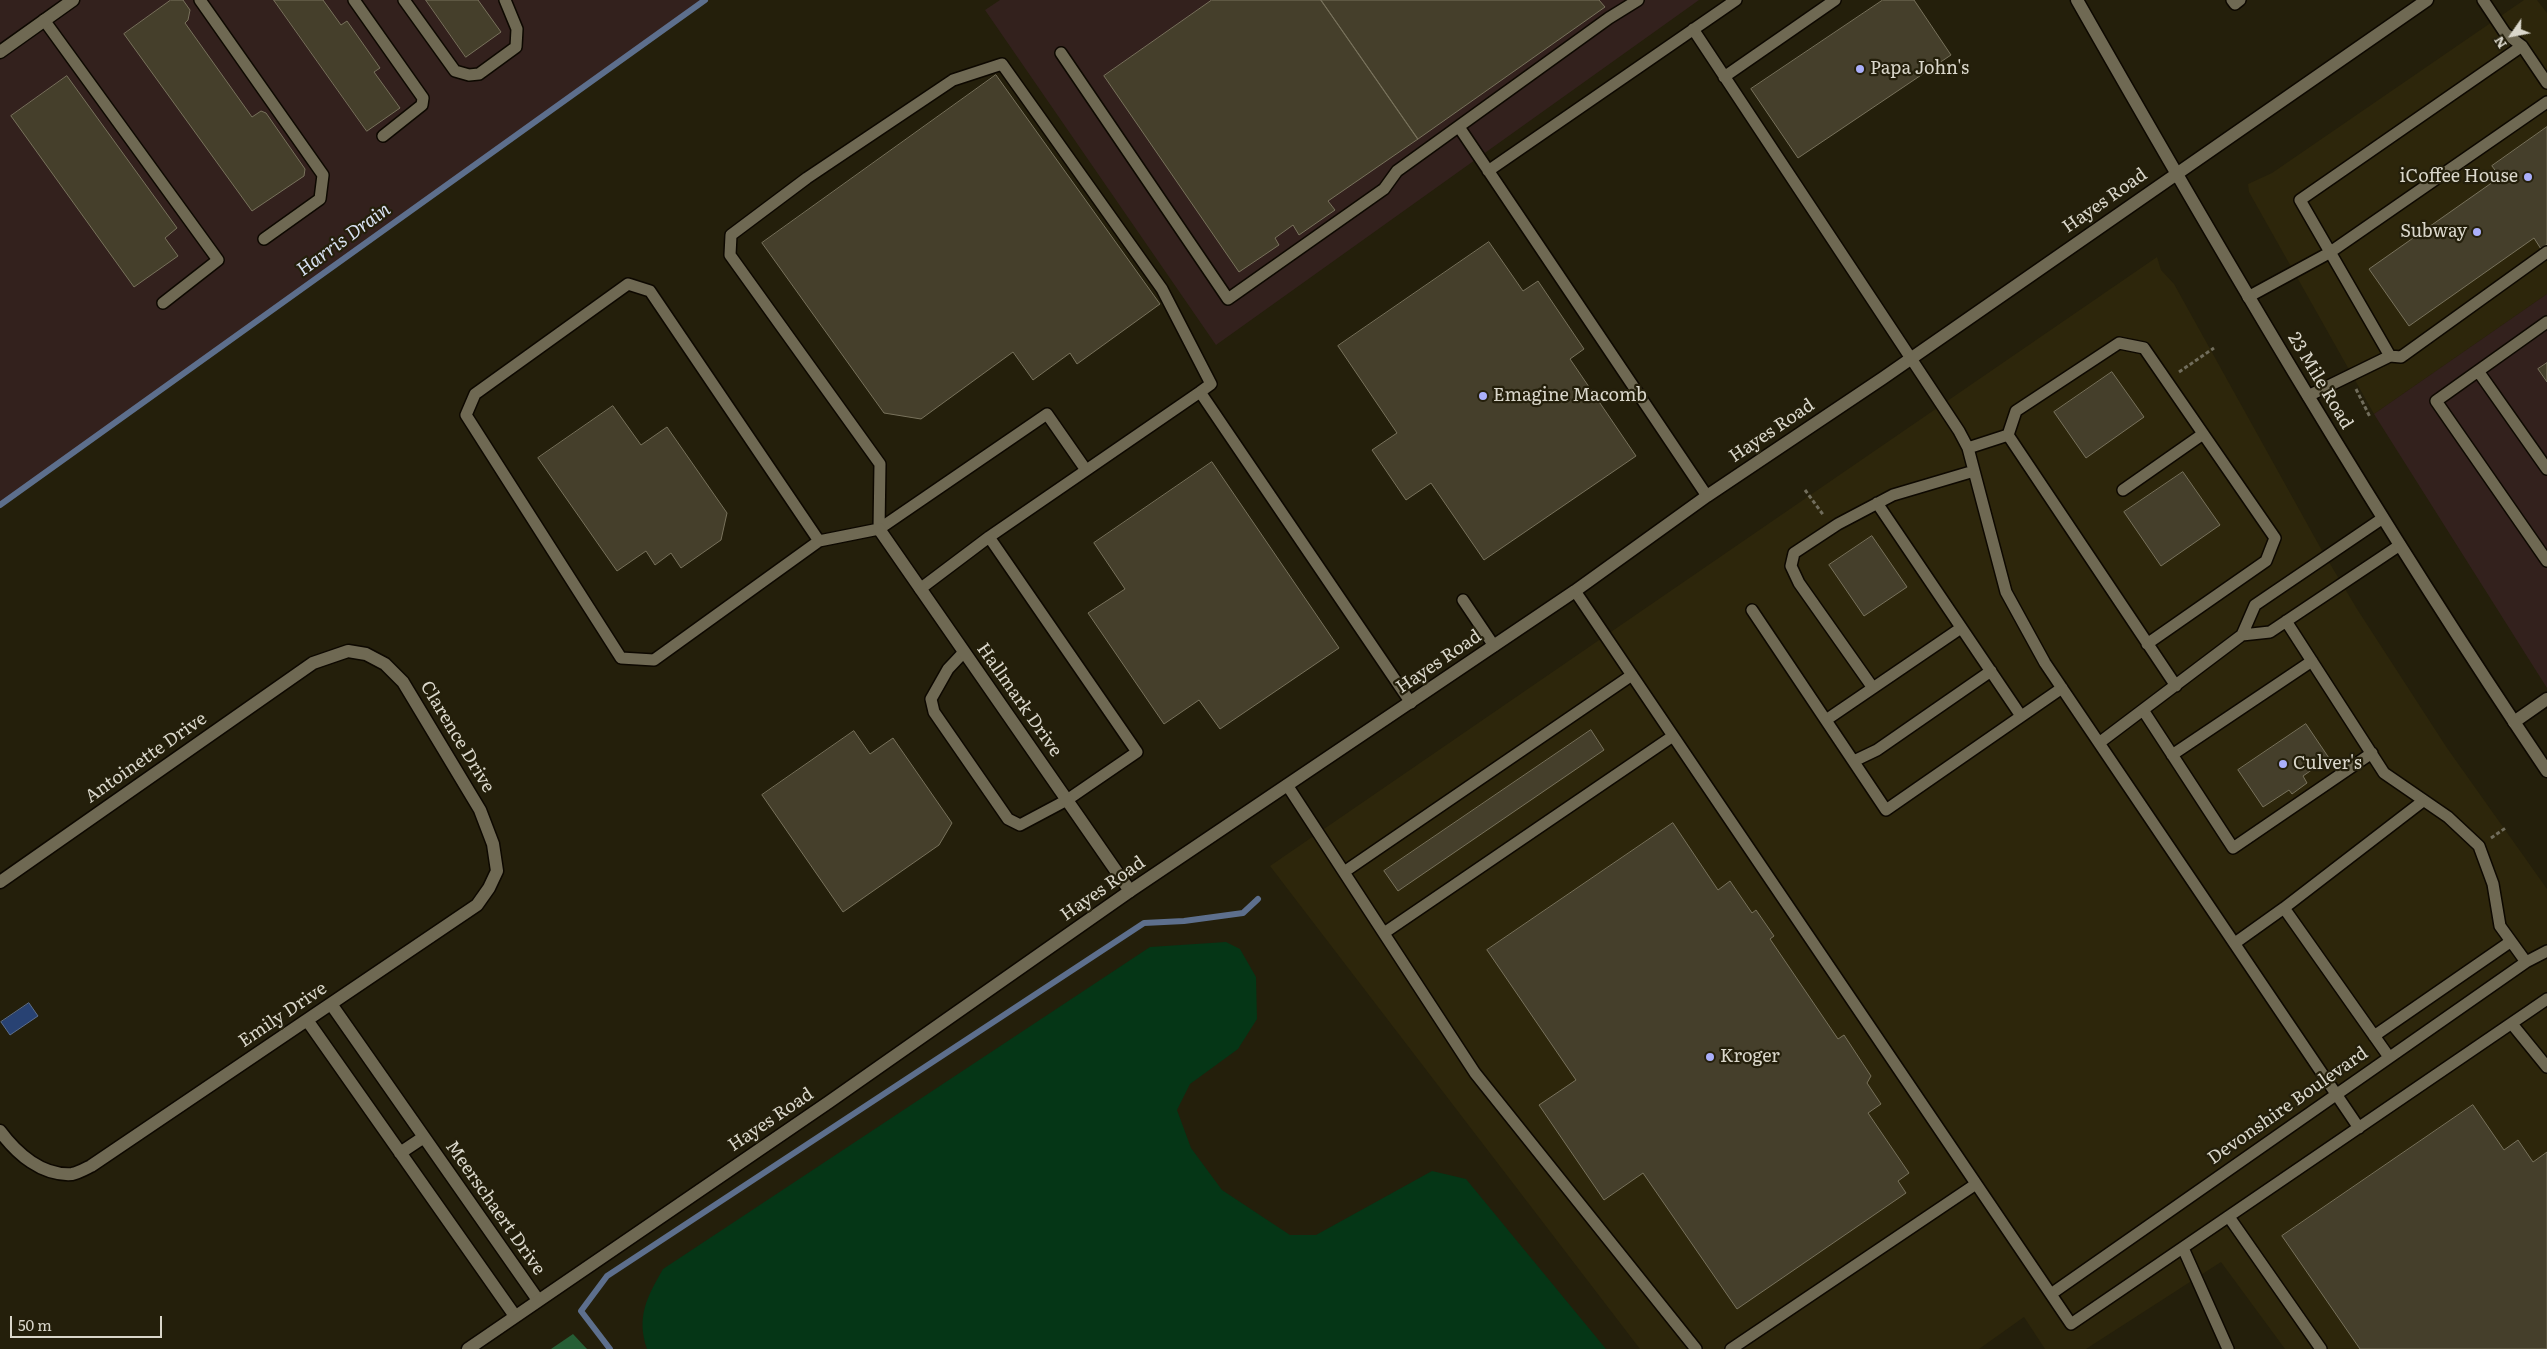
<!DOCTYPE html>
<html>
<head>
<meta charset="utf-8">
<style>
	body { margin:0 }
	#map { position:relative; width:2547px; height:1349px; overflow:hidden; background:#241f0b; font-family:Literata,serif }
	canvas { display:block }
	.north { position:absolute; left:2487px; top:10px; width:50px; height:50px; -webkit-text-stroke:4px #241f0b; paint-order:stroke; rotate:237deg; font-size:14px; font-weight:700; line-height:20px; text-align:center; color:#dad7cb }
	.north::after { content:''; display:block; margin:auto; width:18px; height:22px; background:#dad7cb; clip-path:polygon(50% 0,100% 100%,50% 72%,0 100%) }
	.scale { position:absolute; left:10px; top:1316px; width:152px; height:22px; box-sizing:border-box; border:2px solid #dad7cb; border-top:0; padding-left:6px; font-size:15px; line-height:18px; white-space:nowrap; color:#dad7cb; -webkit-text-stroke:4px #241f0b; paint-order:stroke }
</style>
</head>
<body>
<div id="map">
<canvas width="2547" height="1349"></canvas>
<div class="north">N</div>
<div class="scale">50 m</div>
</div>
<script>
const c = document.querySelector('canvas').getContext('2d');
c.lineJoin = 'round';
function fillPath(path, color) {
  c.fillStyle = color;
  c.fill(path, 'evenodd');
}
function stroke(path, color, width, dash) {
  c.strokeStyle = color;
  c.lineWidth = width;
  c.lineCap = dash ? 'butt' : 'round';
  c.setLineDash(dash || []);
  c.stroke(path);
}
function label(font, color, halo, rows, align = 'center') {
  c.font = font + ' Literata,serif';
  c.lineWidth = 4.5;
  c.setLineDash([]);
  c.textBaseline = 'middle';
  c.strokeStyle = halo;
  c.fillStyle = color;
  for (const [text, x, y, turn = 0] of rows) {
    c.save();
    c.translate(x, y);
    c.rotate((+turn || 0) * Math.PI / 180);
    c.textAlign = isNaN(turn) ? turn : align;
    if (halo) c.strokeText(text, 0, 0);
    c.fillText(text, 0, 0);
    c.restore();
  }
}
fillPath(new Path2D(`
	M2524,0H2537L2547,13V294L2374,414L2249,192L2248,184L2272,173Z
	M2157,257L2161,270L2174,284L2320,547L2357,609L2447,748L2547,889V1349H2285L2221,1262L2086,1349H2045L2024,1317L1979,1349H1640L1270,866Z`), '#2d260b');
fillPath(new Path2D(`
	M0,0H701L0,504Z
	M1000,0H1699L1216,345L985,10Z
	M2547,294V688L2374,414Z`), '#33211d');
fillPath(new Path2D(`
	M1226,942L1240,949L1256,977L1257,1019L1238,1049L1190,1084L1177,1110L1191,1148L1222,1190L1290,1235H1316L1432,1171L1466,1179L1606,1349H647C636,1317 647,1297 663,1269L1150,947Z`), '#053616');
fillPath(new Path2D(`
	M573,1334L587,1349H551Z`), '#265e35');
const water = new Path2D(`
	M29,1003L38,1016L10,1035L1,1022Z`);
fillPath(water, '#284273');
stroke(water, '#5d6f8d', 1);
stroke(new Path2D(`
	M0,505L705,0
	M610,1349L581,1311L607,1276L1144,923L1184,921L1243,913L1258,899`), '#5d6f8d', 6);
const building = new Path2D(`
	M171,0H183L190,10L188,20L185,23L252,117L261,111L266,113L305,169L304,176L252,211L124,34Z
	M274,0H323L341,25L347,21L380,68L374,72L400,108L367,131Z
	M426,0H478L501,32L466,57Z
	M1212,0H1321L1418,139L1328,201L1335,210L1299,235L1293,225L1275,238L1279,245L1239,272L1104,76Z
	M1321,0H1599L1605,7L1418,139Z
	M1883,0H1914L1951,55L1798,158L1751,89Z
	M996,75L1160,304L1077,364L1070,353L1033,380L1013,352L921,419L884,413L762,243Z
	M67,76L177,228L165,238L178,256L134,287L11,116Z
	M2547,127V244L2541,249L2534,238L2409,326L2369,269L2500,177L2492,166Z
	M1489,242L1523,291L1538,281L1584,349L1570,359L1636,456L1484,560L1431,483L1406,500L1372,450L1397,433L1338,346Z
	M2547,363V382L2538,369Z
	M2112,372L2144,417L2086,458L2054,412Z
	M613,406L641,445L667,427L727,513L721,540L681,568L671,553L655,565L646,551L617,571L538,458Z
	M1212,462L1339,648L1220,729L1199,700L1164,724L1088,613L1125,589L1094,543Z
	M2183,472L2220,525L2161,566L2124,512Z
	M1872,536L1907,587L1864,616L1829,565Z
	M2306,724L2329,758L2303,776L2307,783L2292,794L2289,790L2263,807L2238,770Z
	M1591,730L1604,750L1398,891L1384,871Z
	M854,731L870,754L893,738L952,823L939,845L843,912L762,795Z
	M1673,823L1718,890L1730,881L1752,913L1756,910L1774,936L1770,939L1838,1039L1844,1035L1871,1076L1867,1083L1881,1104L1868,1113L1909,1173L1898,1181L1906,1193L1737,1309L1643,1173L1604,1200L1539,1105L1576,1080L1487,950Z
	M2473,1105L2504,1150L2518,1140L2533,1162L2547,1152V1349H2360L2282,1236Z`);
fillPath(building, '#453f2b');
stroke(building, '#78725c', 1);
const lane = new Path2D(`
	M200,0L323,175L320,199L264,239
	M354,0L423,98L422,105L383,136
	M404,0L455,71L469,75L479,74L516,47L517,29L505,0
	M2232,0L2235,4L2240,0
	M2483,0L2505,33L2522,46L2547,83
	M44,20L218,260L163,303
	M1693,29L1959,431L1968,448L2006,592L2045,663L2359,1128
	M1061,53L1228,299L1384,189L1397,171L1609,18L1638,0
	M1724,77L1835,0
	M1459,127L1707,496
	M1488,171L1736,0
	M2248,297L2329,253L2547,102
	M2547,322L2436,401L2547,561
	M2390,356L2401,357L2547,252
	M2478,371L2547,469
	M1200,392L1411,703
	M2308,396L2390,356L2300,200L2522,46
	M1968,448L2008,435
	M2123,490L2203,434
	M1877,503L2021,716
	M989,537L1200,392L1211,384L1162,289L1002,64L953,80L807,178L731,235L730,255L880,464L879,529L1047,414L1086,470
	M819,541L650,291L628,284L475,394L466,415L621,658L654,660L819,541L879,529
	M920,589L989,537L1137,752L1067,800L1020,825L1008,819L934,712L931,699L948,669L964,652
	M1575,591L2071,1324L2547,999
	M1463,600L1494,646
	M1752,610L1886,810L2062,688
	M2286,621L2384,773L2448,817L2479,846L2493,884L2500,926L2526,962
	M2242,635L2270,632L2400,545
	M2147,644L2266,561L2275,538L2144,348L2119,343L2016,411L2008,435L2176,686
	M1873,688L1799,583L1791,566L1794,553L1838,524L1893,495L1974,471
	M2143,710L2233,848L2372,753
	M1826,720L1961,628
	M2099,743L2242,635L2255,605L2383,518
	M2172,755L2312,661
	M1854,761L1877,750L1991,671
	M1287,785L1475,1073L1696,1349
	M1344,872L1632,675
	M2284,908L2423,801
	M1384,933L1673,736
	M2235,943L2284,908L2389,1057
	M2512,1024L2547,1067
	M2374,1036L2510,942
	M2229,1217L2321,1349
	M2183,1248L2228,1349
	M2051,1294L2526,962L2547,951
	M1731,1349L1976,1184`);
const street = new Path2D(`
	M0,52L73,0
	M879,529L1130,891
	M2514,722L2547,699
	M0,882L313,663L348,651L366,654L385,664L403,682L480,810L493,844L497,871L489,888L477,905L91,1166C85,1169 78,1173 72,1174C42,1176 17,1154 0,1131
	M331,1004L538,1300
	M307,1020L515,1316
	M400,1153L424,1137`);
const secondary = new Path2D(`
	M2077,0C2226,262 2378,521 2547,771
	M468,1349L829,1102L1130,891L1575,591L1707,496L1883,378L2427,0`);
stroke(lane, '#0d0800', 14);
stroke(street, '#0d0800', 15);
stroke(secondary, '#0d0800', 15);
stroke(new Path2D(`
	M2179,372L2214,348
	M2356,389L2370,417
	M1805,490L1824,516
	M2491,838L2507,827`), '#716d5c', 3, [4, 2.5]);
stroke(lane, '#6f6953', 11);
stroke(street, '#6f6953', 12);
stroke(secondary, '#6f6953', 12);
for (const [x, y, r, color] of [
	[1860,69,5,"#aaaffb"],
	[2528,177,5,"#aaaffb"],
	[2477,232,5,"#aaaffb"],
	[1483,396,5,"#aaaffb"],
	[2283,764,5,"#aaaffb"],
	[1710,1057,5,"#aaaffb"]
]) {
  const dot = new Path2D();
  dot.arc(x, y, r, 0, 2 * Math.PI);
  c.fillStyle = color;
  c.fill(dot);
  stroke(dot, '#241f0b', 2);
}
label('18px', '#dad7cb', '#241f0b', [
	["Papa John's",1870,69],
	["iCoffee House",2518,177,"right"],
	["Subway",2467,232,"right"],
	["Emagine Macomb",1493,396],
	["Culver's",2293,764],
	["Kroger",1720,1057]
], 'left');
label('18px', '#dad7cb', '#241f0b', [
	["Hayes Road",2105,201,-35],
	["23 Mile Road",2320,381,59],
	["Hayes Road",1772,431,-34],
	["Hayes Road",1439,662,-34],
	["Hallmark Drive",1019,700,55],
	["Clarence Drive",457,737,59],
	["Antoinette Drive",146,758,-35],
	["Hayes Road",1103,889,-35],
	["Emily Drive",283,1015,-34],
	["Devonshire Boulevard",2288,1106,-35],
	["Hayes Road",771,1120,-34],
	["Meerschaert Drive",495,1208,55]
]);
label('italic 19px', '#d6dfef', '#241f0b', [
	["Harris Drain",344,240,-36]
]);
</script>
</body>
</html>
